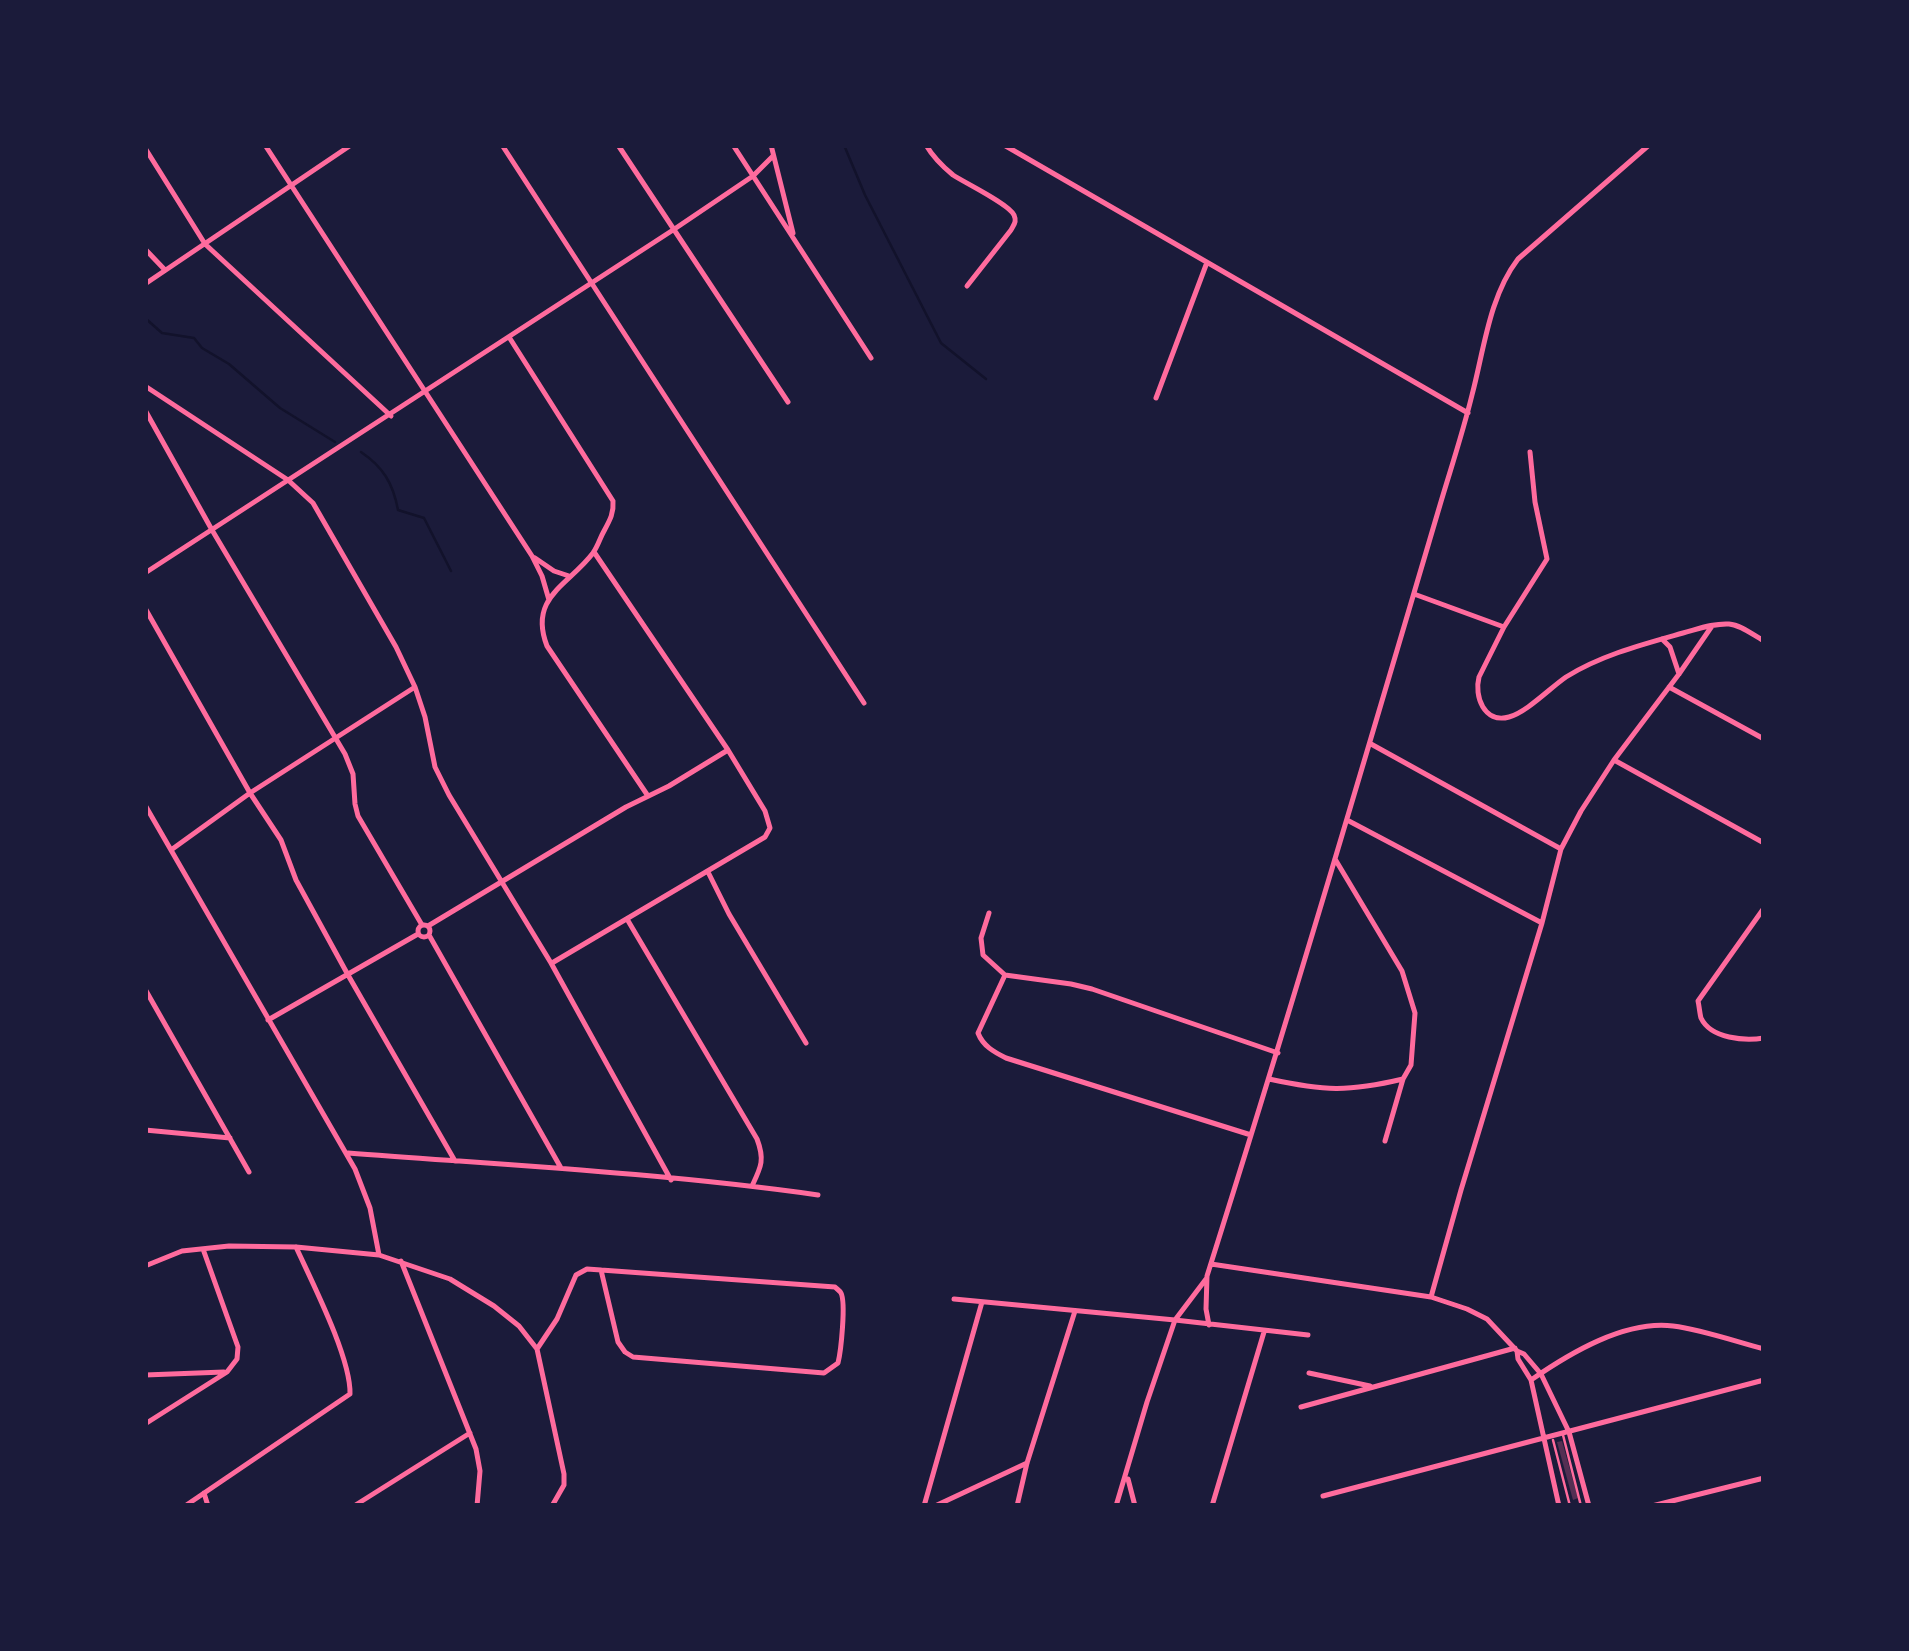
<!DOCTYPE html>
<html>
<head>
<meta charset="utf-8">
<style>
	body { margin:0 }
	#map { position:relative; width:1909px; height:1651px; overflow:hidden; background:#1b1b3a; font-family:"Work Sans",sans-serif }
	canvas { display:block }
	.frame { position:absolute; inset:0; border:148px solid #1b1b3a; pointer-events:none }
</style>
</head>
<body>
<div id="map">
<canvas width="1909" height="1651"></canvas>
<div class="frame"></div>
</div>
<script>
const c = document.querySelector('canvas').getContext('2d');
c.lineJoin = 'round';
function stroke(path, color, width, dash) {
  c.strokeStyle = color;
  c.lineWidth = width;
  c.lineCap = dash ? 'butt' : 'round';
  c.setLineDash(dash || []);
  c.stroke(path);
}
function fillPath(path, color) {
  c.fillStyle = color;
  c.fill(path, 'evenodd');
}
stroke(new Path2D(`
	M844,145L865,195L941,343L986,379
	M145,318L162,333L194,338L202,348L229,364L280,408L335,442
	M361,452C383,467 393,483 398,510L424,518L451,571`), '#12122b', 2.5);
fillPath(new Path2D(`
	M1562,1441L1578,1498L1573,1500L1557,1442Z`), '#542f53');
stroke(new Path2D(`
	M1563,1435L1581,1506
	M1553,1440L1570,1506`), '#ff6b9d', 2.5);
stroke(new Path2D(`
	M265,145L532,556L542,576L549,600
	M502,145L864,703
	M618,145L788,402
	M733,145L871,358
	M771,145L793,233
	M926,145C933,157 942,166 953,175C965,183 1009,204 1014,215C1017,222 1014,224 1011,230L967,286
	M1004,145L1468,413
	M145,148L205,244L391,416
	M145,249L165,270
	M145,284L351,145
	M509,337L613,501C614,513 610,520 604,531C600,538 598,546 593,553C569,585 528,597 547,646L648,796
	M145,386L288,480L313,503L396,647L415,687L425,717L435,767L449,795L551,963L671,1180
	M1156,398L1206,265
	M145,410L212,530L345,754L353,774L355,804L358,816L422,925
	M1530,452L1535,502L1547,559L1504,627L1479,677C1474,696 1484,724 1509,717C1527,712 1550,688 1566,677C1601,655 1644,644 1683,633C1698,629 1714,623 1729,624C1741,625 1753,635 1764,641
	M535,558L554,571L569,576
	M145,573L673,230L753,176L773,156
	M1414,594L1504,627
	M145,608L250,793L281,840L296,880L348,975L455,1161
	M1662,639L1670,647L1679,674
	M1669,687L1764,739
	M1371,744L1561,849
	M1614,760L1764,843
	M145,805L355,1169L370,1208L379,1255
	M1347,820L1542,923
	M171,850L250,793L415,687
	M1335,859L1402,971L1415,1013L1411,1065L1403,1079L1385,1141
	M708,872L729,914L806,1043
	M1764,908L1698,1001C1699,1005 1700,1015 1701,1018C1711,1039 1745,1041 1764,1038
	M989,913L981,938L983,955L1005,975
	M627,919L757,1139C765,1160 761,1167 752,1186
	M418 931a6 6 0 1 1 12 0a6 6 0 1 1-12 0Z
	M428,926L626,807L669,786L728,750
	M429,935L561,1168
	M552,963L765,837L770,828L765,811L728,750L594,552
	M1005,975L978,1033C983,1046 994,1052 1006,1058L1251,1135
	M1005,975L1071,984L1092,989L1278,1053
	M145,989L249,1172
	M268,1020L418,934
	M1269,1079C1324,1091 1348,1092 1403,1079
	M145,1130L230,1138
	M348,1153C505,1165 662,1173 818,1195
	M401,1261L476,1449L480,1471L477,1506
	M1211,1264L1431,1297L1467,1309L1487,1319L1517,1351L1524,1354L1541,1374L1569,1432L1589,1506
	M145,1266L182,1251L229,1246L296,1247L379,1255L450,1279L494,1306L519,1326L537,1349L564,1474V1485L552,1506
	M1431,1297L1461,1190L1542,923L1561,849L1581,811L1614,760L1679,674L1712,626
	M954,1299L1175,1320L1308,1335
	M1209,1325L1206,1309L1207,1276C1288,1020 1364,762 1440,505C1451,468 1463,432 1472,395C1484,350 1489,297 1518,259L1649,145
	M537,1349L557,1319L576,1275L587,1269L601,1270L835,1287C837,1289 840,1291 841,1293C846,1303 841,1351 838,1363L824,1373L633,1357L625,1352L618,1342L601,1270
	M1517,1351L1518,1359L1531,1380L1559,1506
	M1309,1373L1370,1386
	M145,1375L224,1372
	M1531,1380C1570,1353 1625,1320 1673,1326C1703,1330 1734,1341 1764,1349
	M1301,1407L1515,1348
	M145,1424L227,1372L237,1359L238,1347L203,1249
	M1128,1479L1135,1506
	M204,1493L208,1506
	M1323,1496L1764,1380
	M185,1506L350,1394C351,1358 312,1282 296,1247
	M354,1506L470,1433
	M924,1506L982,1302
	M935,1506L1027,1463
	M1017,1506L1027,1463L1075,1311
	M1116,1506L1147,1402L1175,1320L1206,1279
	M1212,1506L1264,1332
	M1652,1506L1764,1478`), '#ff6b9d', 5);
</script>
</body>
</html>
